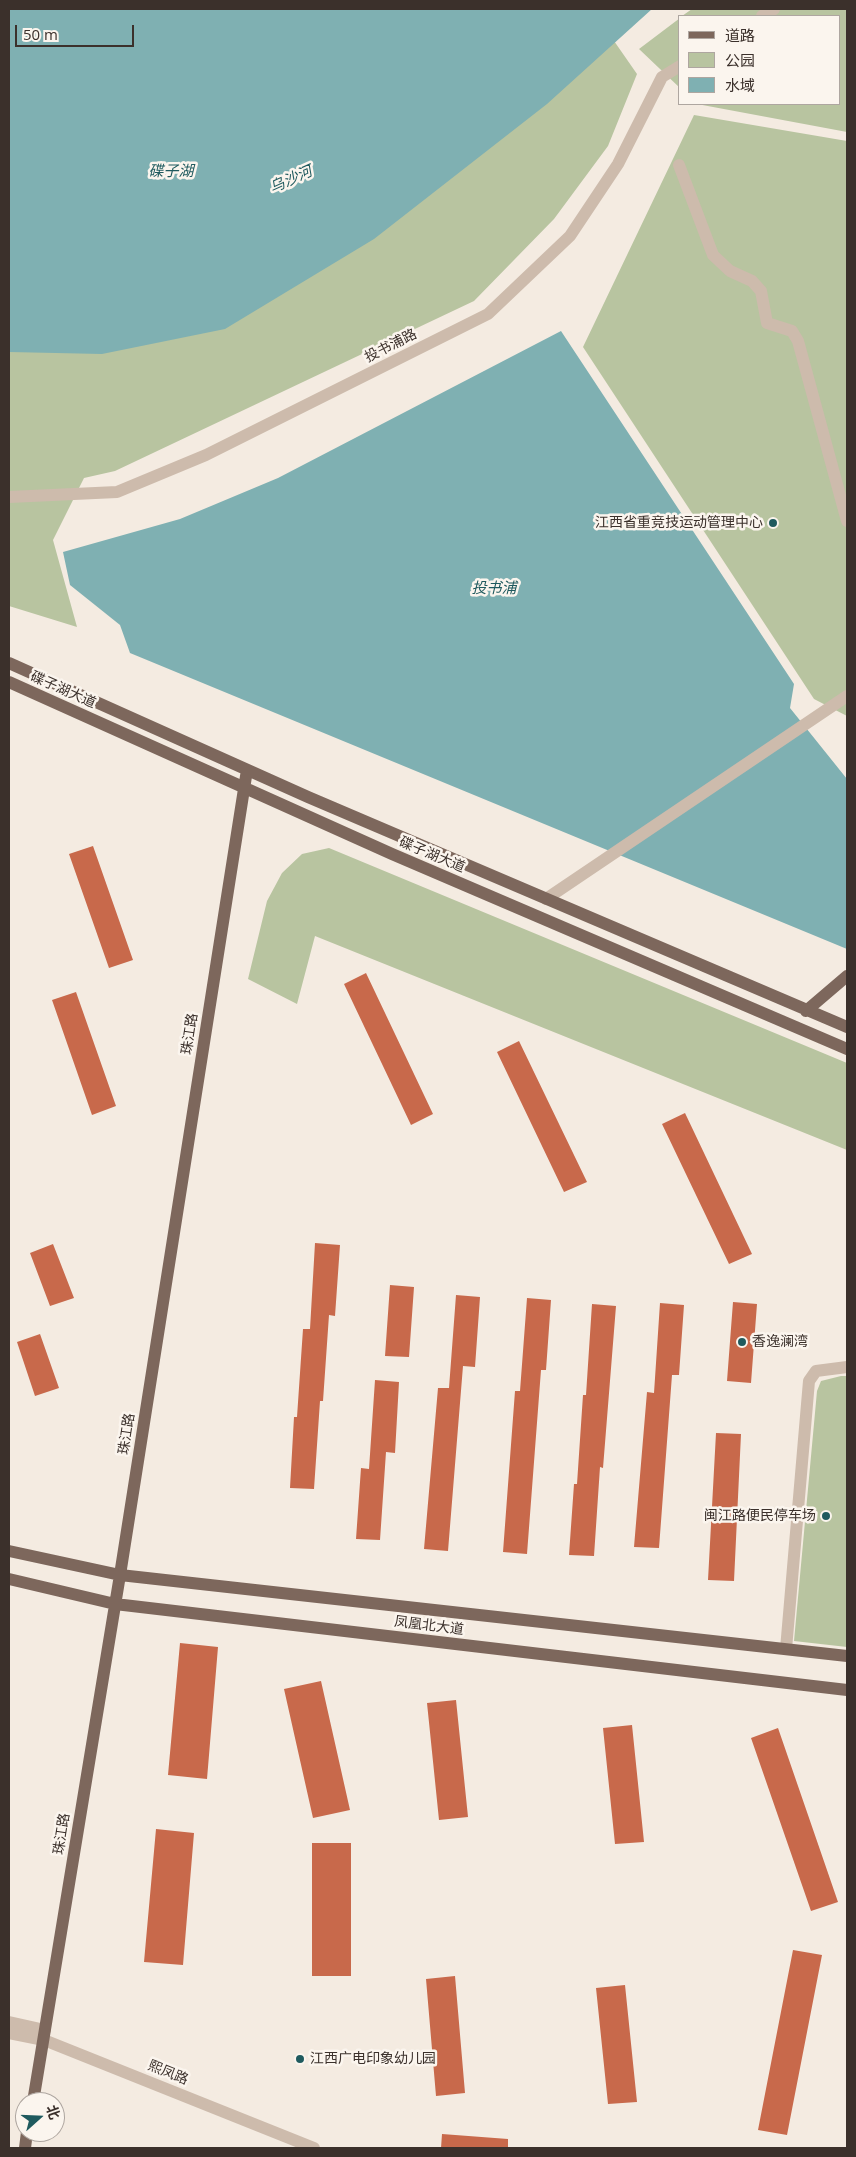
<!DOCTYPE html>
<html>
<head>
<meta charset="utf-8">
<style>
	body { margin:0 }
	#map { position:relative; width:856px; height:2157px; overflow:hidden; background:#f4ebe1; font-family:"Open Sans","Noto Sans SC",sans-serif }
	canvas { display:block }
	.frame { position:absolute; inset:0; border:10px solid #3b302b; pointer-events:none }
	.legend { position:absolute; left:678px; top:15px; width:162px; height:90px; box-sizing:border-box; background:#fbf5ee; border:1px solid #aea6a0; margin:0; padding:6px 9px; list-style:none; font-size:15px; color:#3b302b }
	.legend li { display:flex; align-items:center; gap:10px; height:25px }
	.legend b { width:25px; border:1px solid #aea6a0 }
	.north { position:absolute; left:15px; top:2092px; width:50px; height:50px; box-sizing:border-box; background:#fbf5ee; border:1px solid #aea6a0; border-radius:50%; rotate:70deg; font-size:14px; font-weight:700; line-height:20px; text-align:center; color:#3b302b }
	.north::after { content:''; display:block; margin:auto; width:18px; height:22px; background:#1f5a5e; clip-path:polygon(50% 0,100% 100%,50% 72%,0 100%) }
	.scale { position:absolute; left:15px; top:25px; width:119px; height:22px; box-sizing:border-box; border:2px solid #3b302b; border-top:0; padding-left:6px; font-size:15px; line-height:18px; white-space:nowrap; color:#3b302b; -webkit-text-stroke:4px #fbf5ee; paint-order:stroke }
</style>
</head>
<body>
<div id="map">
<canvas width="856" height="2157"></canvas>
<div class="frame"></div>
<ul class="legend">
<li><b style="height:6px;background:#7d675c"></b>道路</li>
<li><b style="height:14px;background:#b8c4a0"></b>公园</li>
<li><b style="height:14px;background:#7fb0b2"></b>水域</li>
</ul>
<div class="north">北</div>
<div class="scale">50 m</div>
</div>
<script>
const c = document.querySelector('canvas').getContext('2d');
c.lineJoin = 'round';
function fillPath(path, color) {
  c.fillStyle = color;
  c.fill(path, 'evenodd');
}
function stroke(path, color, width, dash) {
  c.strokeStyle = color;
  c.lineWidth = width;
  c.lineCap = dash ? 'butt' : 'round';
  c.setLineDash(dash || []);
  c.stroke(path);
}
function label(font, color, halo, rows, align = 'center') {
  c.font = font + ' "Open Sans","Noto Sans SC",sans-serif';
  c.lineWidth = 5;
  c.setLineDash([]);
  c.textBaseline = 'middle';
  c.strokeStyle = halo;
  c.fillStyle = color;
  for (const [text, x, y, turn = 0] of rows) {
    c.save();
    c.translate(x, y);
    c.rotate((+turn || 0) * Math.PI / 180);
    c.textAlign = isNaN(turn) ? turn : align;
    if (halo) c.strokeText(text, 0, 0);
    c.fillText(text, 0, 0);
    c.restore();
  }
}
fillPath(new Path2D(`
	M692,9H847V132L697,104H840V16H682Z
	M680,18V88L639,49Z
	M605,28L637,74L608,146L554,219L474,301L115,471L84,478L53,540L77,627L9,606V323Z
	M694,115L847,141V716L814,699L583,347Z
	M329,848L847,1063V1150L315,936L297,1004L248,979L267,901L282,873L302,854Z
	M841,1376H847V1647L794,1641L817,1391L821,1381Z`), '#b8c4a0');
fillPath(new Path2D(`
	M9,9H652L547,104L374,239L225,329L102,354L9,352Z
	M561,331L794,684L790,708L847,779V949L130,653L120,625L70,585L63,552L180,519L278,478Z`), '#7fb0b2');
fillPath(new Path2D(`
	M93,846L133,960L109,968L69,854Z
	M366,973L433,1114L411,1125L344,984Z
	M76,992L116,1106L92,1115L52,1000Z
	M519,1041L587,1182L564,1192L497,1052Z
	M685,1113L752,1254L729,1264L662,1124Z
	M315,1243L340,1245L335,1316L329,1315L323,1401H320L314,1489L290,1488L294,1417H297L303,1329H310Z
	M53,1244L74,1298L50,1306L30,1253Z
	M390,1285L414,1287L409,1357L385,1356Z
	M456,1295L480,1297L475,1367L463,1366L448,1551L424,1549L438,1388H449Z
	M527,1298L551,1300L546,1370H541L527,1554L503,1552L515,1391H520Z
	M733,1302L757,1304L751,1383L727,1381Z
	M660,1303L684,1305L679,1375H672L659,1548L634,1547L647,1392L654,1393Z
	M592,1304L616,1306L603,1468L600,1467L594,1556L569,1555L574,1484H577L583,1395H586Z
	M40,1334L59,1388L35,1396L17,1342Z
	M375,1380L399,1382L395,1453L386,1452L380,1540L356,1539L361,1468L369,1469Z
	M716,1433L741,1434L734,1581L708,1580Z
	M180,1643L218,1647L207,1779L168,1775Z
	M321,1681L350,1810L313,1818L284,1689Z
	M456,1700L468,1817L439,1820L427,1703Z
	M632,1725L644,1842L615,1844L603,1728Z
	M778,1728L838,1902L811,1911L751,1738Z
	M156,1829L194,1833L183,1965L144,1962Z
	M312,1843H351V1976H312Z
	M793,1950L822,1955L787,2135L758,2130Z
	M455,1976L465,2093L436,2096L426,1979Z
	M625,1985L637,2102L608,2104L596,1988Z
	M442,2134L508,2139V2148H441Z`), '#c8694b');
stroke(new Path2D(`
	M762,16L774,9
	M679,165L713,255L730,271L752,281L761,291L767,323L792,331L798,341L847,521
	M9,497L117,492L206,455L488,314L570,236L618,164L662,77L680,66
	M546,899L847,696
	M786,1649L809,1381L816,1371L847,1367
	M9,2022L45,2030
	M9,2033L44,2040L314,2148`), '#cdbbac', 12);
stroke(new Path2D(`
	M9,663L308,797L847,1027
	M9,682L392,854L847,1049
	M806,1011L847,976
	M9,1551L120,1575L847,1656
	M9,1579L115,1604L847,1690
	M33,2102L120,1575L247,770
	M25,2148L27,2132`), '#7d675c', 12);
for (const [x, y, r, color] of [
	[773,523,5,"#1f5a5e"],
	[742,1342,5,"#1f5a5e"],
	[826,1516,5,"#1f5a5e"],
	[300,2059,5,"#1f5a5e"]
]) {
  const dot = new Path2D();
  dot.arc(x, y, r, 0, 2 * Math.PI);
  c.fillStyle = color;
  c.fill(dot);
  stroke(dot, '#fbf5ee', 2);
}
label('14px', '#3b302b', '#fbf5ee', [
	["投书浦路",391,346,-27],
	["碟子湖大道",63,690,24],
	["碟子湖大道",432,855,23],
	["珠江路",190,1034,-81],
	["珠江路",127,1434,-81],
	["凤凰北大道",429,1626,7],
	["珠江路",62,1834,-81],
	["熙凤路",168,2073,22]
]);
label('14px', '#3b302b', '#fbf5ee', [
	["江西省重竞技运动管理中心",763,523],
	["香逸澜湾",752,1342,"left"],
	["闽江路便民停车场",816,1516],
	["江西广电印象幼儿园",310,2059,"left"]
], 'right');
label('italic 15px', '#1f5a5e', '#fbf5ee', [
	["碟子湖",171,172],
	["乌沙河",291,180,-24],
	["投书浦",494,589]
]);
</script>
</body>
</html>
